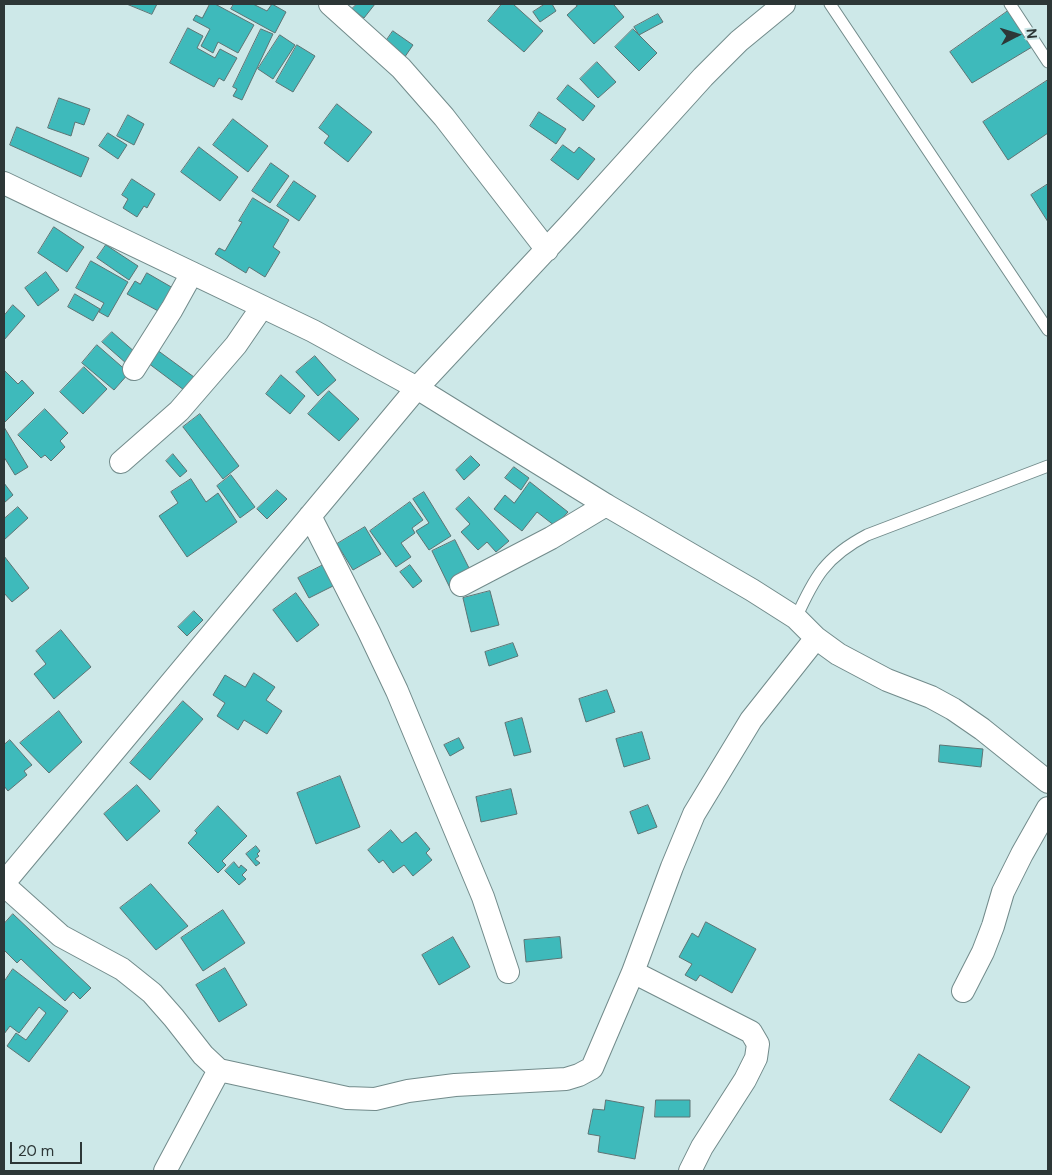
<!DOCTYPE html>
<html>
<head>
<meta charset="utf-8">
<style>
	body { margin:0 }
	#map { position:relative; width:1052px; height:1175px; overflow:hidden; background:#cde8e8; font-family:"DM Sans",sans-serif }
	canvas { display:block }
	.frame { position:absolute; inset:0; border:5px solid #2d3737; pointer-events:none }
	.north { position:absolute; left:992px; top:10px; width:50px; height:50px; -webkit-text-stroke:4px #cde8e8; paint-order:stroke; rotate:85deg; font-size:14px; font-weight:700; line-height:20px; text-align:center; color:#2d3737 }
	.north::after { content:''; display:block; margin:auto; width:18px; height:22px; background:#2d3737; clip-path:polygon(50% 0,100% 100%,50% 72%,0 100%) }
	.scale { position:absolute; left:10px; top:1142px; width:72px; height:22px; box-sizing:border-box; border:2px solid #2d3737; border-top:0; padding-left:6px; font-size:15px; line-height:18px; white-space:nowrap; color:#2d3737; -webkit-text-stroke:4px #cde8e8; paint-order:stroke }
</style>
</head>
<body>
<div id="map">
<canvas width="1052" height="1175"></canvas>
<div class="frame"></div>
<div class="north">N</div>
<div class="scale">20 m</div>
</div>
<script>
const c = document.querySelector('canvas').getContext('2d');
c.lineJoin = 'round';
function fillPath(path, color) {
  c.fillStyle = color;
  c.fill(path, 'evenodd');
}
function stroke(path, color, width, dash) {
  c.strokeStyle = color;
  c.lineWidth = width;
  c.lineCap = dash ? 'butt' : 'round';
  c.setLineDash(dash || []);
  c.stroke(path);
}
const building = new Path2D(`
	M127,4H157L152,14Z
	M210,4H215L254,25L238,53L218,42L213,53L201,46L210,29L193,20L196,15L202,18Z
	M234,4H253L267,11L272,4L286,12L275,33L231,9Z
	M357,4H375L364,18L352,9Z
	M502,4H513L543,31L524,52L488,21Z
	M545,4H552L556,11L540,22L533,12Z
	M575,4H615L614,5L624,17L594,44L567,15L577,6Z
	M1008,11L1032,47L972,83L950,52Z
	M658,14L663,22L639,35L634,27Z
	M188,28L203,36L197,48L215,58L220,49L237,58L224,81L219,78L214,87L170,63Z
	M261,29L273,34L242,100L233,96L237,89L233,87Z
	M633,29L657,53L639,71L615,47Z
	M393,31L413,45L402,61L382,47Z
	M280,35L295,45L273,79L258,69Z
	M297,45L315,56L293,92L276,82Z
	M597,62L616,82L598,98L580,79Z
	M1048,80V133L1008,160L983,122Z
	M568,85L595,106L583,121L557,99Z
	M59,98L90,109L84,125L75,122L71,136L48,128Z
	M337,104L372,132L348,162L324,143L329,136L319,128Z
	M539,112L566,129L556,144L530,126Z
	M128,115L144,124L134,145L117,136Z
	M233,119L268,146L248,172L213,145Z
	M17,127L89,158L81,177L10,145Z
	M108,133L127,145L118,159L99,146Z
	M563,145L574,153L579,147L595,159L578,180L551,160Z
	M199,147L238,177L220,201L181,172Z
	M271,163L289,176L270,203L252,191Z
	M132,179L155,194L147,208L144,206L137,217L123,208L128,199L122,195Z
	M294,181L316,196L299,221L277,206Z
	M1048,184V222L1031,195Z
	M253,198L289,220L273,247L280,252L265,277L249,267L246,273L215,254L219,248L225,251L242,222L239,221Z
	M54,227L84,247L67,272L38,253Z
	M106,245L138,266L129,280L97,258Z
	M91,261L128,282L108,317L99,312L104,303L76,288Z
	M46,272L59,290L38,306L25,288Z
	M147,273L173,288L160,312L127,294L135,281L140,284Z
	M75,294L100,309L93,321L68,307Z
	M13,305L25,316L4,340V316Z
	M112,332L136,353L127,364L102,342Z
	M97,345L129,373L114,390L82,363Z
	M153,347L194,377L184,390L144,360Z
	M315,356L336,380L318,396L296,372Z
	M84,367L107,389L83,414L60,392Z
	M5,371L18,384L22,380L34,393L4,423Z
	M281,375L305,396L290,414L266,394Z
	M329,391L359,419L339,441L308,414Z
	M45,409L68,433L60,441L65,447L51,461L45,455L41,458L18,435Z
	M200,414L239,466L223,479L183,427Z
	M4,427L28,467L15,475L4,457Z
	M173,454L187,471L180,477L166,461Z
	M471,456L480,465L464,480L456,470Z
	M514,467L529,478L521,490L505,478Z
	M231,475L255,507L240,518L217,486Z
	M191,479L206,502L218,493L237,522L187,557L159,516L178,503L171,492Z
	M530,482L568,512L555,526L537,512L522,531L494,509L505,495L514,503Z
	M4,483L13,495L4,503Z
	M277,490L287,499L267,519L257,509Z
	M424,492L451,536L429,550L416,531L429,523L413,499Z
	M469,497L509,541L496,552L487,542L478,550L461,532L470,524L456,509Z
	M410,502L423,520L412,528L415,533L401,543L411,557L396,567L370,531Z
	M18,507L28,518L4,540V519Z
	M365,527L381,554L353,570L337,544Z
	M455,540L473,576L450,588L432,551Z
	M4,556L29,588L12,602L4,593Z
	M327,563L337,584L309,598L298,578Z
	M410,565L422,581L413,588L400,572Z
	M490,591L499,625L471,632L463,598Z
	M296,593L319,625L297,642L273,610Z
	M194,611L203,620L187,636L178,627Z
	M61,630L91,667L54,699L34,674L46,664L36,651Z
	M513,643L518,656L489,666L485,652Z
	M254,673L275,687L266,700L282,711L267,734L244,720L238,730L217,716L225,703L213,695L225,675L245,687Z
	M607,690L615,712L586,722L579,699Z
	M183,701L203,719L150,780L130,763Z
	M59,711L82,742L49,773L20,743Z
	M522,718L531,752L514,756L505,723Z
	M642,732L650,759L624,767L616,739Z
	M459,738L464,748L450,756L444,745Z
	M10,740L32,765L24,771L27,775L8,791L4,786V745Z
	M940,745L983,749L981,767L939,762Z
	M340,776L360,827L316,844L297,793Z
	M137,785L160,811L127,841L104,814Z
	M511,789L517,814L481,822L476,797Z
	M648,805L657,827L638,834L630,812Z
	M218,806L247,836L222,861L226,865L218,873L188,843L197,833L195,831Z
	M391,830L402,843L416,832L430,849L426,853L432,860L413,876L404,865L393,873L383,860L379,863L368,850Z
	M256,846L260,851L257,854L259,856L255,859L260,863L256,866L246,854Z
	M234,862L239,868L241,865L247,870L242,875L246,879L239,885L225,871Z
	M151,884L188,926L156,950L120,908Z
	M223,910L245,943L203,971L181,938Z
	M13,914L91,988L80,999L73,992L65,1001L21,959L17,963L4,950V924Z
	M706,922L756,949L732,993L700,975L696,981L685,975L692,964L679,957L692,933L698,937Z
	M453,937L470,967L439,985L422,955Z
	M560,937L562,958L526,962L524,940Z
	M225,968L247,1005L219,1022L196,985Z
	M13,969L68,1011L29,1062L7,1046L16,1033L26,1040L46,1013L39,1007L19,1033L10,1026L4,1034V982Z
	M919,1054L970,1087L941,1133L890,1100Z
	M606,1100L644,1107L635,1159L598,1152L600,1136L588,1134L593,1109L604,1110Z
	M656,1100H690V1117H655Z`);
fillPath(building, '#3ebabb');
stroke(building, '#5c7474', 1);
const lane = new Path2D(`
	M830,4L1048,330
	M1010,4L1048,62
	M796,618C814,578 825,557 867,535L1048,466`);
const street = new Path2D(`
	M330,4L401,68L444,117L547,250
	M4,183L313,331L417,388L606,505L752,590L796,618L816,638L838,654L887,680L931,697L953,709L982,729L1048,782
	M134,369L172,309L192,273
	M121,462L179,411L236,345L262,307
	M310,516L369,632L397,691L483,897L508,972
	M461,585L551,538L606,505
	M4,883L417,388L571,223L703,77L739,41L784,4
	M4,885L61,936L122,969L152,993L174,1018L203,1055L219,1070L347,1098L375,1099L408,1091L455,1085L566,1079L579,1075L592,1068L633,972L672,867L694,814L751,720L816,638
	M633,972L751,1032L758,1044L756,1058L745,1080L702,1147L690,1171
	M963,991L983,952L993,926L1003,892L1022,854L1048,808
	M165,1171L219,1070`);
stroke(lane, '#728b8b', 13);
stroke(street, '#728b8b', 24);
stroke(lane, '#fff', 11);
stroke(street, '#fff', 22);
</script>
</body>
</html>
